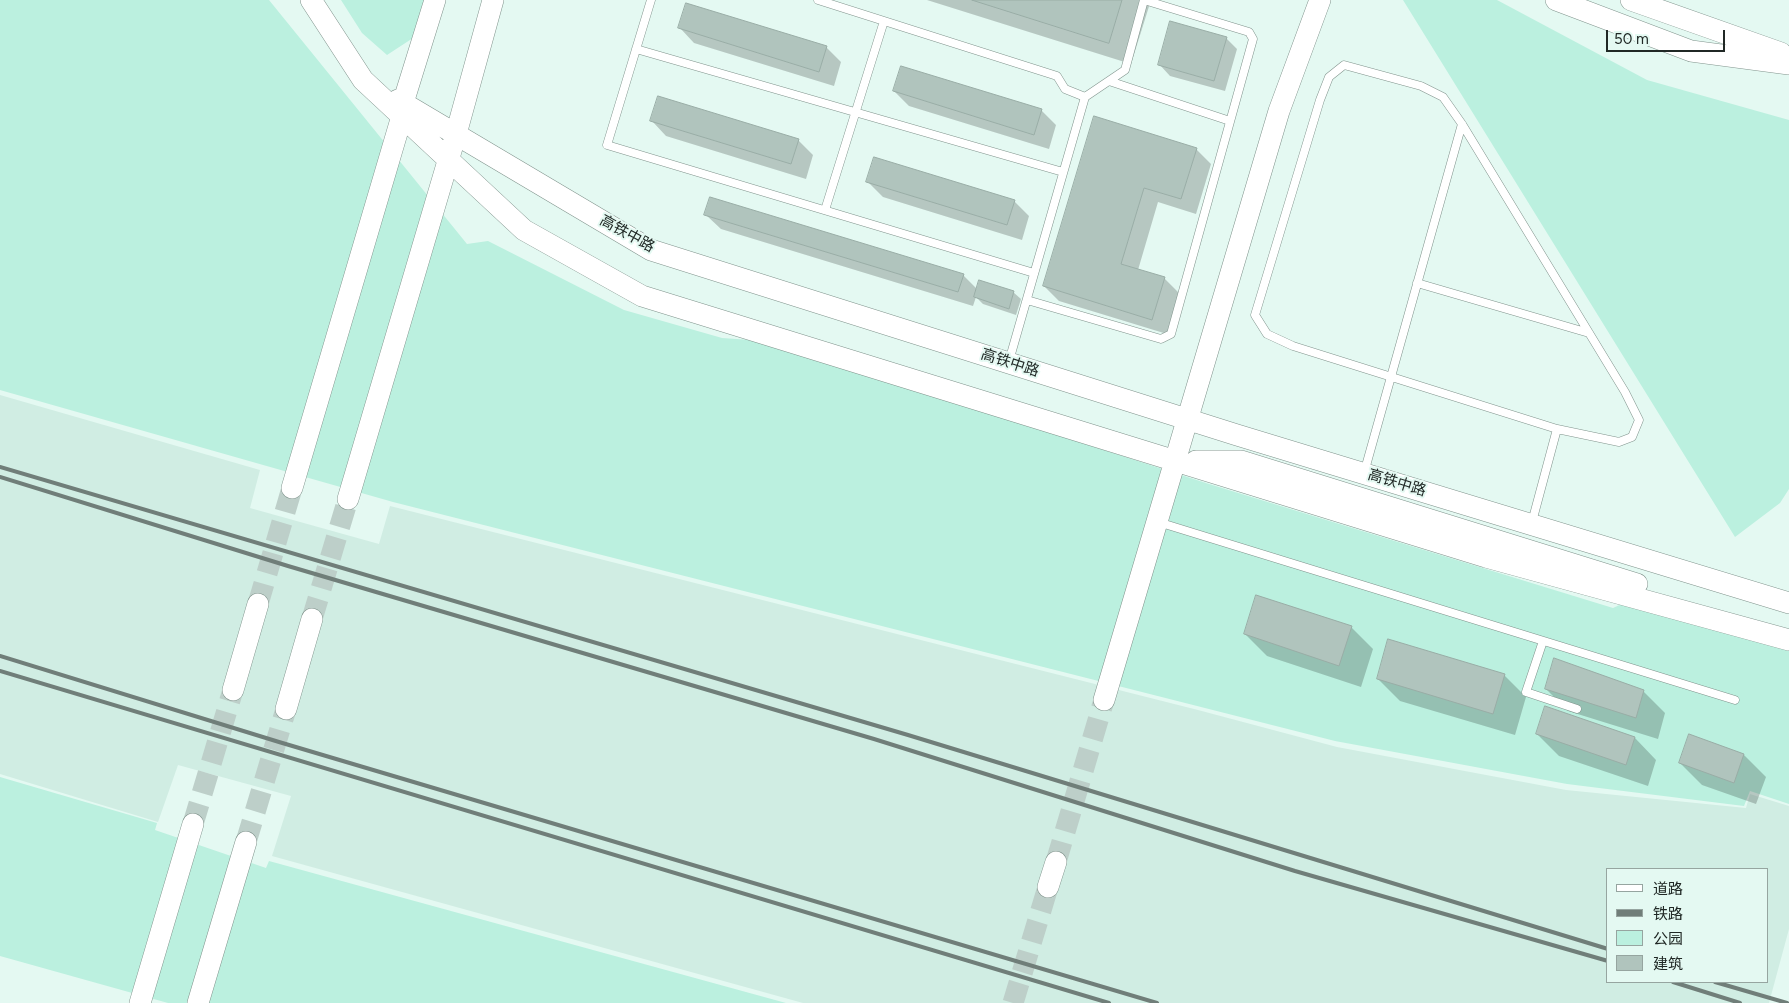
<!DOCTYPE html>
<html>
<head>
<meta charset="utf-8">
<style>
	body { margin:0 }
	#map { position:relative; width:1789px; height:1003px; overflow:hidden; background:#e4f9f2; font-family:Figtree,"Noto Sans SC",sans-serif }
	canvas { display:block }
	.legend { position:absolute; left:1606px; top:868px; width:162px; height:115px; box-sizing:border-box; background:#e4f9f2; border:1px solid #96a5a0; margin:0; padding:6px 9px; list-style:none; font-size:15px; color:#202825 }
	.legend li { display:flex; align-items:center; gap:10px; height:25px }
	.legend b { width:25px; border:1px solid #96a5a0 }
	.scale { position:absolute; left:1606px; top:30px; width:119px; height:22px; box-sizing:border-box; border:2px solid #202825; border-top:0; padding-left:6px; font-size:15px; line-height:18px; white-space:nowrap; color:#202825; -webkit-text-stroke:4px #e4f9f2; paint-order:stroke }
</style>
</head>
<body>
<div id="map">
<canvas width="1789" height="1003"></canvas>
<ul class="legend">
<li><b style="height:6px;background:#fff"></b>道路</li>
<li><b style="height:6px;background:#707e79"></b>铁路</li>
<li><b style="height:14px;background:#bbf0df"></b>公园</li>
<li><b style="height:14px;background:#b0c4bd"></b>建筑</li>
</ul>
<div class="scale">50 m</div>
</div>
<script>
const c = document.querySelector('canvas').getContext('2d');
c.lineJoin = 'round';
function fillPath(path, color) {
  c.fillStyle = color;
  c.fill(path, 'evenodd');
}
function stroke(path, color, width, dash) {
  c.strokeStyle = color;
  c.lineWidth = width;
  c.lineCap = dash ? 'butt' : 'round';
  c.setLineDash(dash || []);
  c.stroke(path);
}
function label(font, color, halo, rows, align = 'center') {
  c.font = font + ' Figtree,"Noto Sans SC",sans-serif';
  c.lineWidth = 4;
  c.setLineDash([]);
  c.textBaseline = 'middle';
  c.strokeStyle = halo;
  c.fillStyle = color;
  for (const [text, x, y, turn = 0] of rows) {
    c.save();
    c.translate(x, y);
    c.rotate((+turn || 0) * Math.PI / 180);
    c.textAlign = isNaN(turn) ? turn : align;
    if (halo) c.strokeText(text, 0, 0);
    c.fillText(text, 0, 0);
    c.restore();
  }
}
fillPath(new Path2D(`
	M0,395L260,470L250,508L379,544L390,506L1198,710L1337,747L1566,790L1746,808L1750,794L1789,806V929L1769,1003H803L272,856L291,796L178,765L158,822L0,774ZM1608,869H1768V982H1608Z`), '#d0ede3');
fillPath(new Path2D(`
	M0,0H269L467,244L488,241L624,310L722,338L766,341L1209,484L1613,608L1626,602L1789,648V804L1750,791L1744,806L1567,784L1335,741L393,502L0,390Z
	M341,0H425L413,38L387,55L362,33Z
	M1403,0H1497L1647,80L1789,120V489L1780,503L1735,537Z
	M0,777L157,823L155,830L266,868L269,861L786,1003H168L0,956Z`), '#bbf0df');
fillPath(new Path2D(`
	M927,0H1151L1131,64Z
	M680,28L826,47L841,62L834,86L694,43Z
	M1226,38L1237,49L1225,91L1170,76L1159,64Z
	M894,91L1041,110L1056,125L1049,149L909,106Z
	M1095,118L1196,149L1211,164L1196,214L1158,202L1138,270L1164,278L1179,293L1167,334L1059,301L1044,286Z
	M652,121L798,140L813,155L806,179L666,136Z
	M868,182L1014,201L1029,216L1022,240L883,197Z
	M706,215L963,275L978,290L1013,292L1021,299L1016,315L983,304L976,297L973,306L721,229Z
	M1351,627L1373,649L1361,687L1267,656L1245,634Z
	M1504,675L1526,697L1515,735L1400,701L1378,679Z
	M1546,689L1643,691L1665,713L1658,739L1568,711Z
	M1537,734L1635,738L1656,760L1648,786L1559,756Z
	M1690,736L1744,755L1766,777L1756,804L1702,785L1680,763Z`), '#0003');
const building = new Path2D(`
	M972,0H1122L1109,43Z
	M686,3L827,46L819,72L678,28Z
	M1170,21L1227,37L1214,81L1158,65Z
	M901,66L1042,109L1034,135L893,91Z
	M658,96L799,139L791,164L650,121Z
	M1094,116L1197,148L1181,199L1144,188L1121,264L1165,277L1152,320L1043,286Z
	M874,157L1015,200L1007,225L866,182Z
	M710,197L964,274L958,292L704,215Z
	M979,280L1014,291L1009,309L974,297Z
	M1256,595L1352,626L1339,666L1244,634Z
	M1388,639L1505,674L1493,714L1377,679Z
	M1554,658L1644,690L1636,718L1545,689Z
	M1545,706L1635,737L1626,765L1536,734Z
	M1689,734L1744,754L1734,783L1679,763Z`);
fillPath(building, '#b0c4bd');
stroke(building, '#99ada6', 1);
stroke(new Path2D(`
	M258,604L292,488
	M312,619L348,499
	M193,824L233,690
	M246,842L286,709
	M1056,862L1104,700
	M1013,1003L1048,887`), '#bdcfc9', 21, [21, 11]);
const lane = new Path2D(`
	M651,0L607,145L1034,273
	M818,0L1057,76L1065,89L1085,97
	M636,49L1063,172
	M1344,65L1421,86L1443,97L1462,124L1625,392L1639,420L1632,437L1619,442L1557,429L1293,346L1267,334L1255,315L1320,100L1329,77Z
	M1109,81L1230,121
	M825,210L884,21
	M1417,283L1589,333
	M1009,361L1085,97L1125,70L1144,0L1249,32L1253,39L1171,334L1161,339L1027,300
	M1364,473L1462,124
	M1158,522L1735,700
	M1532,522L1557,429
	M1543,641L1526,692L1577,709`);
const secondary = new Path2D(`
	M311,0L363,80L524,230L642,296L1486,557L1789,640
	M1556,0L1691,51L1789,64
	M1631,0L1781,53
	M398,100L651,250L1237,435L1789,603
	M1196,461H1241L1637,584
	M292,488L402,116L403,103L435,0
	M348,499L456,134L493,0
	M233,690L258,604
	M1104,700L1279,111L1320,0
	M286,709L312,619
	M1048,887L1056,862
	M140,1003L193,824
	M198,1003L246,842`);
stroke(lane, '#81948d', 9);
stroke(secondary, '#81948d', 22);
stroke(lane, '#fff', 8);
stroke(secondary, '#fff', 21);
stroke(new Path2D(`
	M0,467L908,735L1608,949
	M0,477L288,566L874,739L1295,871L1608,961
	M0,656L279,742L1157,1003
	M0,671L1109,1003
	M1673,982L1740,1003
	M1715,982L1787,1003`), '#707e79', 4);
label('15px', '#202825', '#e4f9f2', [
	["高铁中路",627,234,29],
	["高铁中路",1010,363,18],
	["高铁中路",1397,483,17]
]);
</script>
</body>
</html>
